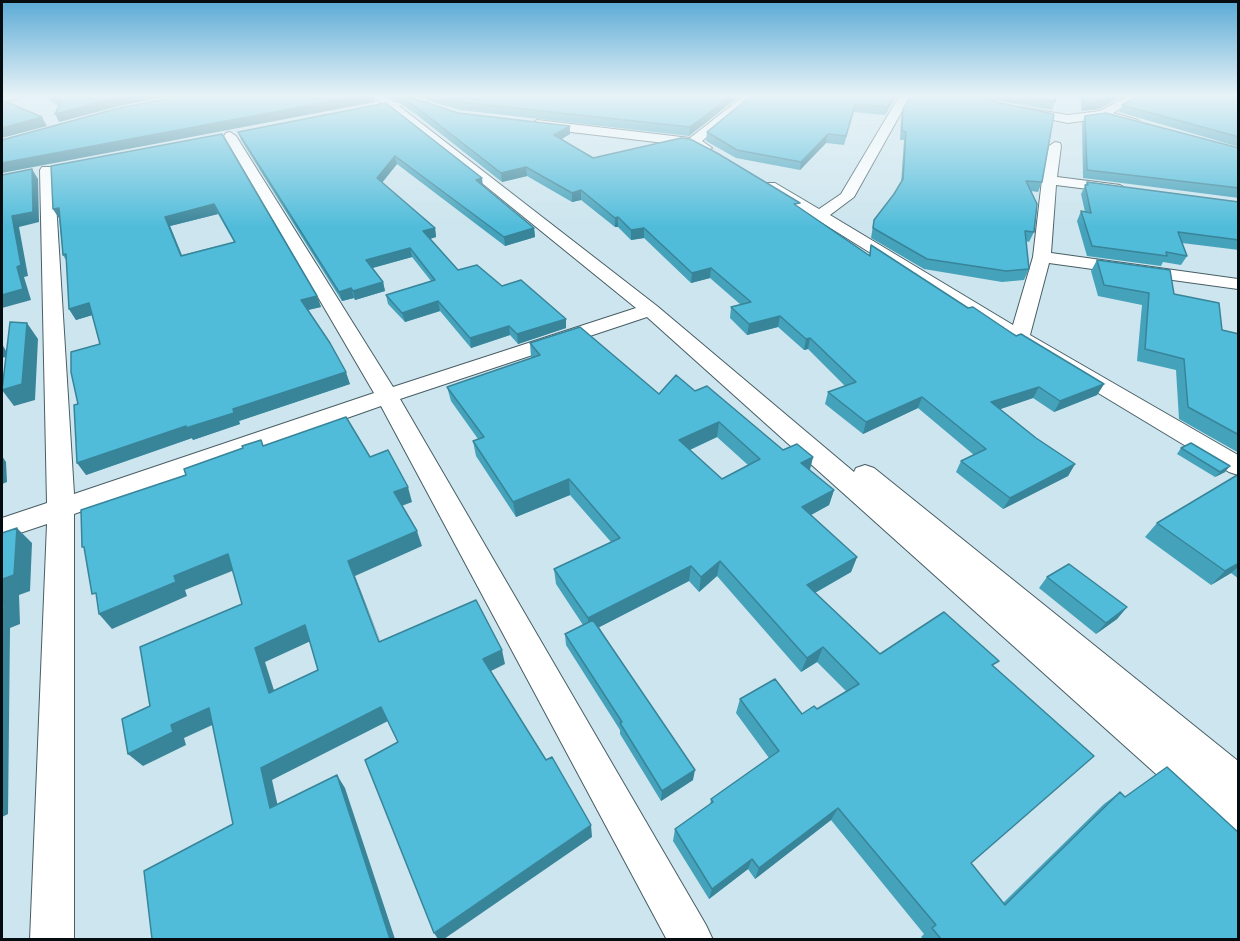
<!DOCTYPE html>
<html>
<head>
<meta charset="utf-8">
<style>
	body { margin:0 }
	#map { position:relative; width:1240px; height:941px; overflow:hidden; background:#cce5ee; font-family:"Open Sans",sans-serif }
	canvas { display:block }
	.frame { position:absolute; inset:0; border:3px solid #050d10; pointer-events:none }
</style>
</head>
<body>
<div id="map">
<canvas width="1240" height="941"></canvas>
<div class="frame"></div>
</div>
<script>
const c = document.querySelector('canvas').getContext('2d');
c.lineJoin = 'round';
function stroke(path, color, width, dash) {
  c.strokeStyle = color;
  c.lineWidth = width;
  c.lineCap = dash ? 'butt' : 'round';
  c.setLineDash(dash || []);
  c.stroke(path);
}
function fillPath(path, color) {
  c.fillStyle = color;
  c.fill(path, 'evenodd');
}
const street = new Path2D(`
	M8,95H27L2,103V97Z
	M371,95H383L396,103L397,101L425,95H447L442,98L399,106L657,306L854,472L856,468L865,465L874,468L1238,761V840L1224,835L647,317L400,399L706,925L713,940H667L381,406L74,514V940H30L47,524L2,539V518L47,503L40,170L42,167H52L54,170L74,494L374,393L224,136L226,133L230,132L236,136L393,387L636,308L408,123Z
	M745,95H757L702,141L712,148L705,152L690,146L537,128L531,124L537,120L690,138Z
	M900,95H911L854,197L830,215L1013,325L1033,257L1042,180L1049,146L1055,142L1060,143L1061,146L1057,177L1120,185L1127,189L1120,193L1056,185L1051,253L1238,279V289L1049,263L1030,335L1238,455V475L1229,472L1012,341L763,186L765,183H775L819,209L841,194Z
	M1130,95H1143L1113,113L1138,120L1140,123L1134,127L1103,118L1068,123L1020,113L1014,110L1020,107L1068,115L1100,111Z`);
stroke(street, '#485e65', 2);
fillPath(street, '#fff');
fillPath(new Path2D(`
	M41,95H175L119,106L59,122V106Z
	M387,95H741L689,136L460,110L413,96L410,97L458,113L570,126V134L561,139L593,158L799,207L869,255L871,245L968,308L1104,384L1097,395L1054,412L1033,398L1000,409L1036,438L1075,464L1068,476L1003,509L956,472L961,461L974,455L918,408L863,434L825,404L828,392L845,386L808,349L804,350L778,327L747,335L730,318L731,307L741,305L710,278L691,283L644,238L631,240L618,227H615L581,200L572,202L527,176L502,182L417,115Z
	M752,95H897L885,115L854,112L844,145L826,143L800,170L736,158L706,141L707,132Z
	M911,95H1056L1055,102L1052,110L992,100L1042,182L1038,192L1031,191L1034,232L1029,242L1026,241L1029,269L1024,280L1002,282L924,269L871,238L874,220L894,194L901,183L904,140H900L901,117L903,109Z
	M1081,95H1125L1099,109L1081,111Z
	M1239,95V147L1119,112L1122,105Z
	M386,103L534,228L535,237L505,246L397,164L382,183L435,228L436,237L430,239L458,270L502,286L566,319V328L518,344L510,335L471,348L440,311L405,322L388,304L386,295L431,281L412,257L372,268L383,282L385,291L355,300L354,298L342,301L241,140L238,132Z
	M1085,116L1239,148V198L1083,178L1082,123Z
	M222,134L317,296L321,307L307,310L350,384L239,421L240,424L193,440L192,438L86,475L78,404L100,344L92,315L76,320L69,309L67,262L63,255L59,218L53,209ZM218,214L234,242L182,255L170,226Z
	M1087,182L1239,202V250L1182,243L1187,256L1181,265L1163,262L1161,266L1087,256L1077,221L1081,211L1085,212L1081,194Z
	M1097,260L1174,294L1222,330L1239,334V453L1179,419L1176,370L1137,361L1142,305L1098,296L1091,271Z
	M530,343L659,394L695,391L783,450L813,457L810,470L834,490L829,505L811,515L857,557L851,572L815,593L880,654L994,667L971,863L1003,903L1104,804L1120,792L1239,939H923L921,937L924,934L831,820L755,879L748,869L709,899L673,841L675,829L710,805L711,799L769,758L736,713L740,699L802,714L817,709L846,691L817,662L801,672L717,576L699,592L689,581L599,627L693,780L661,801L620,734V730L566,645L565,634L583,625L556,584L554,569L611,542L570,495L516,517L476,456L473,441L478,439L451,401L447,387L531,358ZM717,437L748,465L722,479L690,450Z
	M1181,448L1225,472L1215,477L1177,454Z
	M1239,474V579L1231,573L1211,585L1145,537L1157,523Z
	M1047,577L1127,607L1117,619L1096,634L1039,588Z`), '#45a2bb');
fillPath(new Path2D(`
	M130,95H175L119,106L59,122L55,114L116,98Z
	M365,95H374L375,102L2,173V163Z
	M732,95H741L689,136L690,127Z
	M895,95H897L885,115L887,107Z
	M990,95H995L993,100L985,104L987,97Z
	M1115,95H1125L1099,109L1081,111L1084,104Z
	M42,117L47,126L2,138V128Z
	M570,126V134L555,143L554,135Z
	M828,134L826,143L800,170L801,162Z
	M395,156L397,164L379,186L377,178Z
	M526,167L527,176L502,182L501,173Z
	M32,169L38,179L39,222L19,227L28,276L24,277L31,300L2,308V295L12,216Z
	M482,178L483,187L476,180Z
	M581,190V200L572,202V193Z
	M214,204L218,214L170,226L186,266L165,217Z
	M59,208V218L53,209Z
	M618,217V227H615V218Z
	M435,228L436,237L425,240L423,231Z
	M534,228L535,237L505,246L504,237Z
	M644,228V238L631,240V230Z
	M410,248L412,257L369,269L366,260Z
	M711,268L710,278L691,283L692,273Z
	M383,282L385,291L355,300L353,291Z
	M351,288L354,298L342,301L339,292Z
	M317,296L321,307L304,311L301,300Z
	M438,301L440,311L405,322L402,313Z
	M89,303L96,314L76,320L69,309Z
	M780,316L778,327L747,335L749,324Z
	M566,319V328L518,344L517,334Z
	M27,323L38,339L35,400L14,406L2,390Z
	M509,326L510,335L471,348L470,338Z
	M810,338L808,349L804,350L806,339Z
	M2,344L9,356L2,358Z
	M346,372L350,384L239,421L240,424L193,440L192,438L86,475L77,463L233,409Z
	M1104,384L1097,395L1054,412L1060,401Z
	M1039,387L1033,398L986,414L991,402Z
	M922,397L918,408L863,434L866,422Z
	M719,422L717,437L678,455L679,440Z
	M2,456L6,462L7,482L2,484Z
	M813,457L809,472L801,463Z
	M1075,464L1068,476L1003,509L1010,498Z
	M1230,466L1225,472L1215,477L1220,472Z
	M569,479L570,495L516,517L513,502Z
	M408,487L412,502L399,507L394,492Z
	M834,490L829,505L798,522L802,507Z
	M17,528L32,543L30,591L19,595L20,624L10,628L8,814L2,817V609L3,579Z
	M417,531L422,546L355,576L386,656L348,561Z
	M228,554L237,569L185,590L187,596L112,629L99,614L174,576Z
	M857,557L851,572L802,600L807,585Z
	M720,561L717,576L699,592L701,577Z
	M1239,563V566L1231,573L1211,585L1225,571Z
	M691,566L689,581L588,633V618Z
	M1127,607L1117,619L1096,634L1106,623Z
	M305,625L313,640L265,662L279,706L269,693L255,648Z
	M823,647L817,662L801,672L807,658Z
	M502,650L505,664L487,673L483,659Z
	M381,707L388,721L272,780L281,820L270,808L261,768Z
	M209,708L221,721L184,738L186,745L143,766L128,754L171,725Z
	M695,770L693,780L661,801L662,791Z
	M337,775L345,788L395,939H390Z
	M838,808L831,820L755,879L759,868Z
	M591,825L592,837L444,939H438L434,933Z
	M752,859L748,869L709,899L712,889Z`), '#388499');
const building = new Path2D(`
	M51,95H130L116,98L55,114L61,101Z
	M187,95H365L2,163V140L119,108Z
	M397,95H404L458,113L570,126L554,135L593,158L681,138L690,139L717,153L800,203L794,204L870,256L871,245L968,308L973,307L1016,336L1021,334L1104,384L1060,401L1039,387L991,402L1036,438L1075,464L1010,498L961,461L986,449L922,397L866,422L828,392L856,382L810,338L806,339L780,316L749,324L731,307L751,302L711,268L692,273L644,228L631,230L618,217L615,218L581,190L572,193L526,167L501,173L416,107Z
	M435,95H732L690,127L459,102Z
	M752,95H895L887,107L855,104L846,136L828,134L801,162L737,150L707,132Z
	M911,95H990L987,97L995,102L1054,114L1042,182L1026,181L1037,204L1034,232L1025,231L1029,269L1006,271L927,259L873,228L874,220L894,194L903,179L906,132L902,131L903,109Z
	M1013,95H1056L1055,102Z
	M1084,95H1115L1103,101L1084,104Z
	M1139,95H1239V137L1122,105Z
	M2,100L42,117L2,128Z
	M386,103L482,178L476,180L534,228L504,237L395,156L377,178L435,228L423,231L458,270L477,265L502,286L521,280L566,319L517,334L509,326L470,338L438,301L402,313L386,295L435,280L410,248L366,260L383,282L353,291L351,288L339,292L238,132Z
	M1106,113L1239,148V188L1087,170L1085,116Z
	M222,134L317,296L301,300L330,343L346,372L233,409L234,413L186,428V426L77,463L74,405L78,404L71,372V352L100,344L89,303L69,309L66,254L63,255L59,208L53,209L51,166ZM214,204L235,242L181,256L165,217Z
	M32,169L33,212L12,216L21,265L17,267L23,289L2,295V175Z
	M1087,182L1239,202V240L1178,232L1187,256L1166,252L1167,256L1092,246L1081,211L1091,213L1085,185H1088Z
	M1097,260L1170,270L1174,294L1219,303L1222,330L1239,334V435L1188,407L1184,359L1145,349L1149,293L1104,285Z
	M10,322L27,323L22,384L2,390Z
	M580,327L659,394L676,375L695,391L707,386L783,450L797,444L813,457L801,463L834,490L802,507L857,557L807,585L880,654L944,612L999,661L992,665L1094,756L971,863L1005,905L1120,792L1125,797L1167,767L1239,833V939H941L932,928L936,925L838,808L759,868L752,859L712,889L675,829L713,802L711,799L779,751L740,699L775,679L802,714L814,706L817,709L859,684L823,647L807,658L720,561L701,577L691,566L588,618L554,569L620,538L569,479L513,502L473,441L484,437L447,387L540,355L530,343ZM719,422L760,459L722,479L679,440Z
	M346,417L370,457L388,450L408,487L394,492L417,531L348,561L379,642L476,600L502,650L483,659L546,760L552,757L591,825L434,933L365,760L398,742L381,707L261,768L270,808L337,775L390,939H152L144,871L233,824L209,708L171,725L173,732L128,754L122,719L150,706L140,647L242,604L228,554L174,576L176,582L99,614L96,593L92,594L84,547H82L81,510L186,475L184,469L243,448L242,446L261,440L263,446ZM305,625L318,670L269,693L255,648Z
	M1191,443L1230,466L1220,472L1181,448Z
	M1239,474V563L1225,571L1157,523Z
	M17,528L14,575L3,579L4,609H2V533Z
	M1069,564L1127,607L1106,623L1047,577Z
	M593,620L695,770L662,791L620,723L622,722L565,634Z`);
fillPath(building, '#50bcda');
stroke(building, '#388499', 1.5);
const sky = c.createLinearGradient(0, 0, 0, 227);
sky.addColorStop(0, '#5aaad5');
sky.addColorStop(0.42, '#e8f3f7');
sky.addColorStop(1, '#e8f3f700');
c.fillStyle = sky;
c.fillRect(0, 0, 1240, 227);
</script>
</body>
</html>
